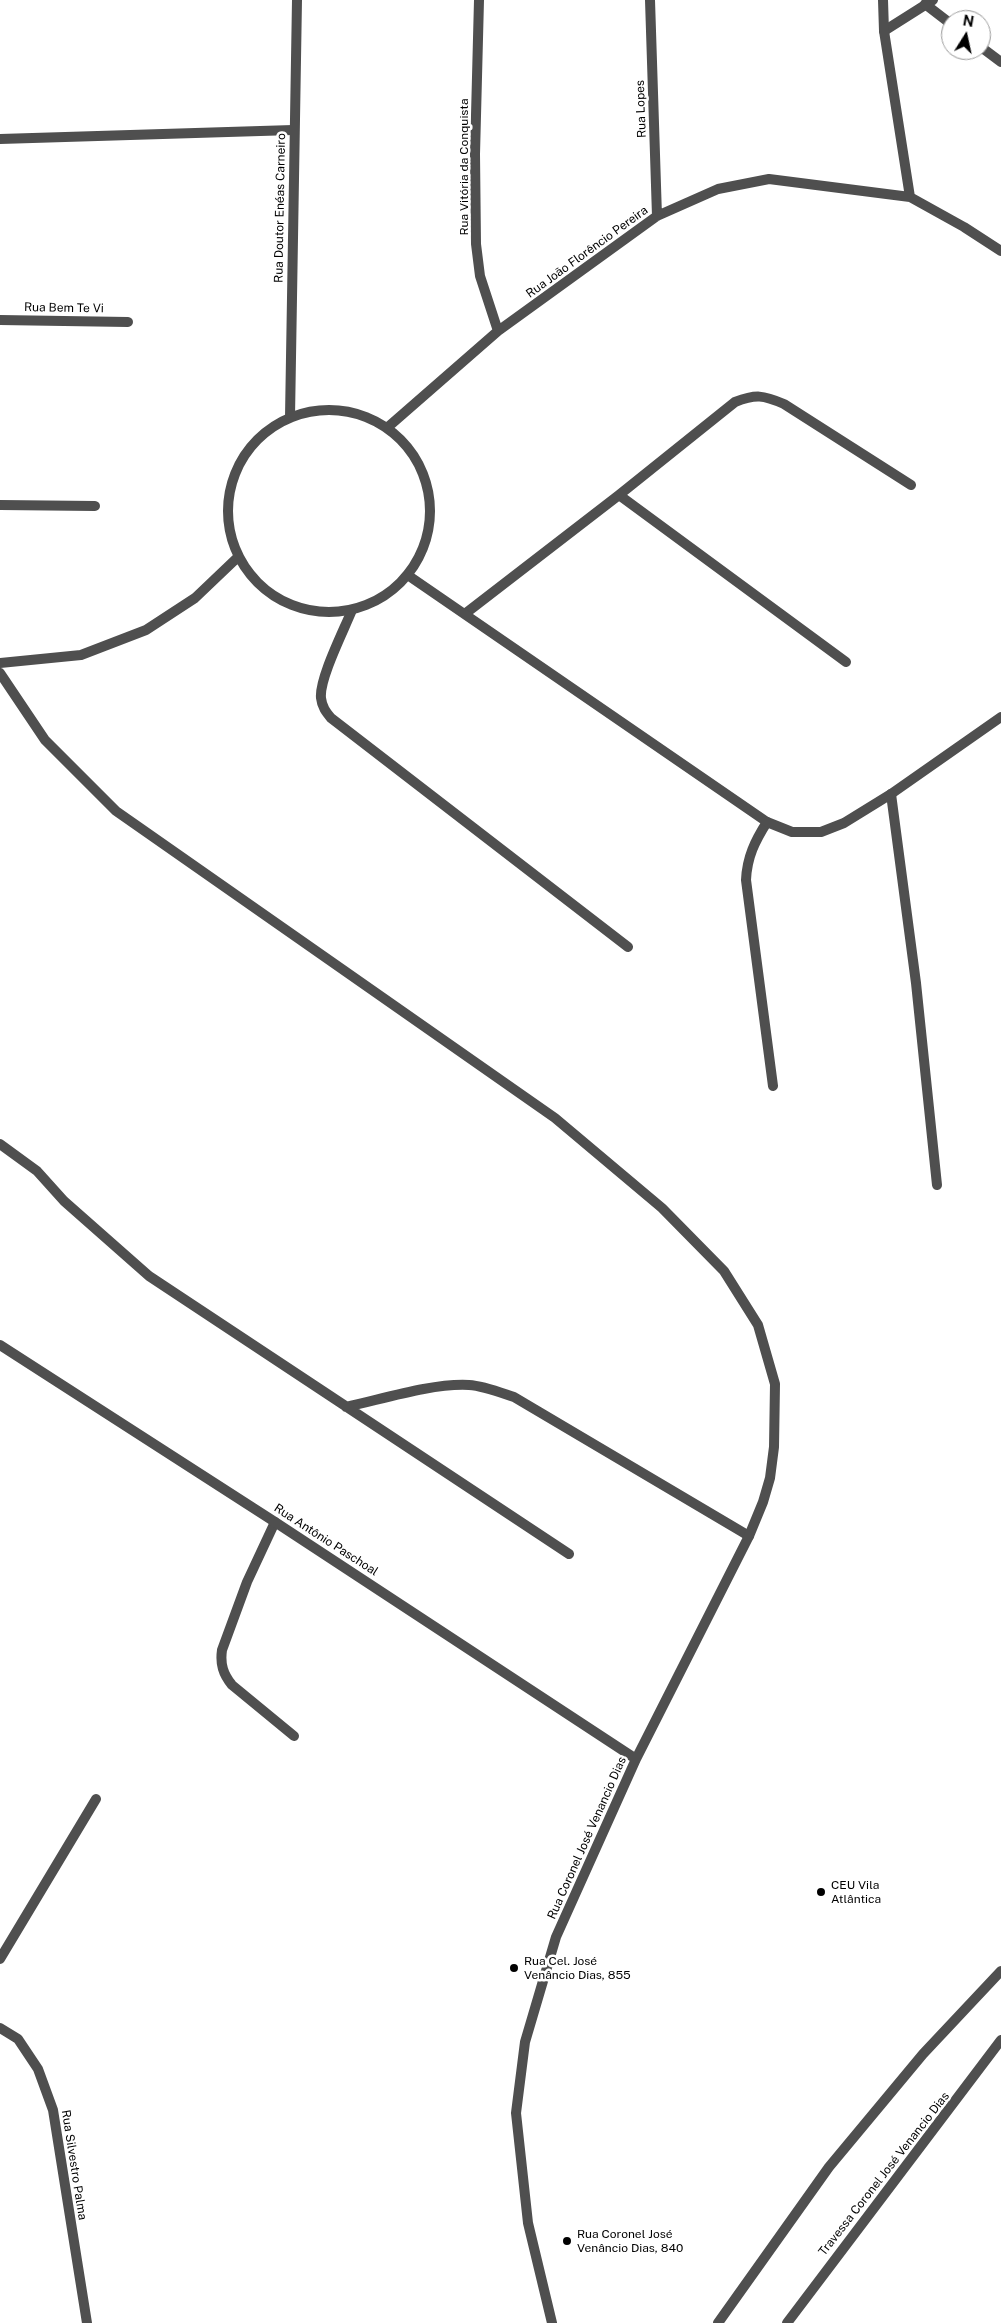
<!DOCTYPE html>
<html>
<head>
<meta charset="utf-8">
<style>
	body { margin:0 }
	#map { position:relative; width:1001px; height:2323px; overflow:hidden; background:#fff; font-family:"Public Sans",sans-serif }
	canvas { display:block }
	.north { position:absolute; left:941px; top:10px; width:50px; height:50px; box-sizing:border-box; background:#fff; border:1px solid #999; border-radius:50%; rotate:10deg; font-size:14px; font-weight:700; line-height:20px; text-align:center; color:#000 }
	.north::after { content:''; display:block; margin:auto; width:18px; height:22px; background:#000; clip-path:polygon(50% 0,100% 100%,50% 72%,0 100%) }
</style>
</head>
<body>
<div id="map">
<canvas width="1001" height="2323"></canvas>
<div class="north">N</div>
</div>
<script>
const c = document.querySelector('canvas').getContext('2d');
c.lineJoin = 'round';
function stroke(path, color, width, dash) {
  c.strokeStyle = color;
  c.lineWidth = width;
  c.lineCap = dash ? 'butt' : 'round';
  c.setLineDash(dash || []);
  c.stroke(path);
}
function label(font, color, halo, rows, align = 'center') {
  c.font = font + ' "Public Sans",sans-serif';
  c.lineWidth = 5;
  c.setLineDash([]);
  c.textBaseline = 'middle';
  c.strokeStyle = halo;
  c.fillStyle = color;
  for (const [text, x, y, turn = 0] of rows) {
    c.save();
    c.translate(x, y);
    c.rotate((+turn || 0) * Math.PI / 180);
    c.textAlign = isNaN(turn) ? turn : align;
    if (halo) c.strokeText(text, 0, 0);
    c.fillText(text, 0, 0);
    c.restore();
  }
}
stroke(new Path2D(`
	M884,31L933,0
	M0,139L293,130
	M0,320L128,322
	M619,495L846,662
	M0,505L95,506
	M352,610C344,630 319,679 321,698C322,707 326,712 331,718L628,947
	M466,613L619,495L735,402C756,394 763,395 784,404L911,485
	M891,794L916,983L937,1185
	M767,822C755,841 747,857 746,880L773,1086
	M0,1144L37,1171L64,1201L149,1276L569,1554
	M346,1407C383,1399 432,1383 469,1385C484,1386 499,1392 514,1397L749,1536
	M275,1522L247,1582L222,1650C220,1664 223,1674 232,1685L294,1736
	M0,1959L96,1799
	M718,2323L829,2167L923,2054L1001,1971
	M787,2323L1001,2040`), '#4f4f4f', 10);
stroke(new Path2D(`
	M479,0L475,154L476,244L480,276L498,331
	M650,0L657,216
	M883,0L884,31L910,197
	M925,4L951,24
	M981,47L1001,62
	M228 511a101 101 0 1 1 202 0a101 101 0 1 1-202 0Z
	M290,417L297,0
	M388,427L498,331L657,216L718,189L769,179L910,197L964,227L1001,251
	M409,576L767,822L792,832H821L844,823L891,794L1001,717
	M0,663L81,655L146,630L195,598L238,557
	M0,673L45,740L116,811L555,1118L662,1208L724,1271L758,1325L775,1384L774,1447L770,1478L763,1502L749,1536L636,1759L556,1937L525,2042L516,2113L528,2223L552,2323
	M0,1345L275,1522L636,1759
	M0,2028L18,2039L38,2069L53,2110L87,2323`), '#4f4f4f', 10);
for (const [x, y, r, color] of [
	[821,1892,5,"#000"],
	[514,1968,5,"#000"],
	[567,2241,5,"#000"]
]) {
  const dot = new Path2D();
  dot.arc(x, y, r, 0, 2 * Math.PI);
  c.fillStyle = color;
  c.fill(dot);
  stroke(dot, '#fff', 2);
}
label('12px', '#000', '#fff', [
	["Rua Lopes",641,109,-92],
	["Rua Vitória da Conquista",464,167,-90],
	["Rua Doutor Enéas Carneiro",280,208,-89],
	["Rua João Florêncio Pereira",587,252,-36],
	["Rua Bem Te Vi",64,308,1],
	["Rua Antônio Paschoal",326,1540,33],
	["Rua Coronel José Venancio Dias",587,1838,-66],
	["Rua Silvestro Palma",74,2165,81],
	["Travessa Coronel José Venancio Dias",884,2174,-52]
]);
label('12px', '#000', '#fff', [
	["CEU Vila",831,1885],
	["Atlântica",831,1899],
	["Rua Cel. José",524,1961],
	["Venâncio Dias, 855",524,1975],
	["Rua Coronel José",577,2234],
	["Venâncio Dias, 840",577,2248]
], 'left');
</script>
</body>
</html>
